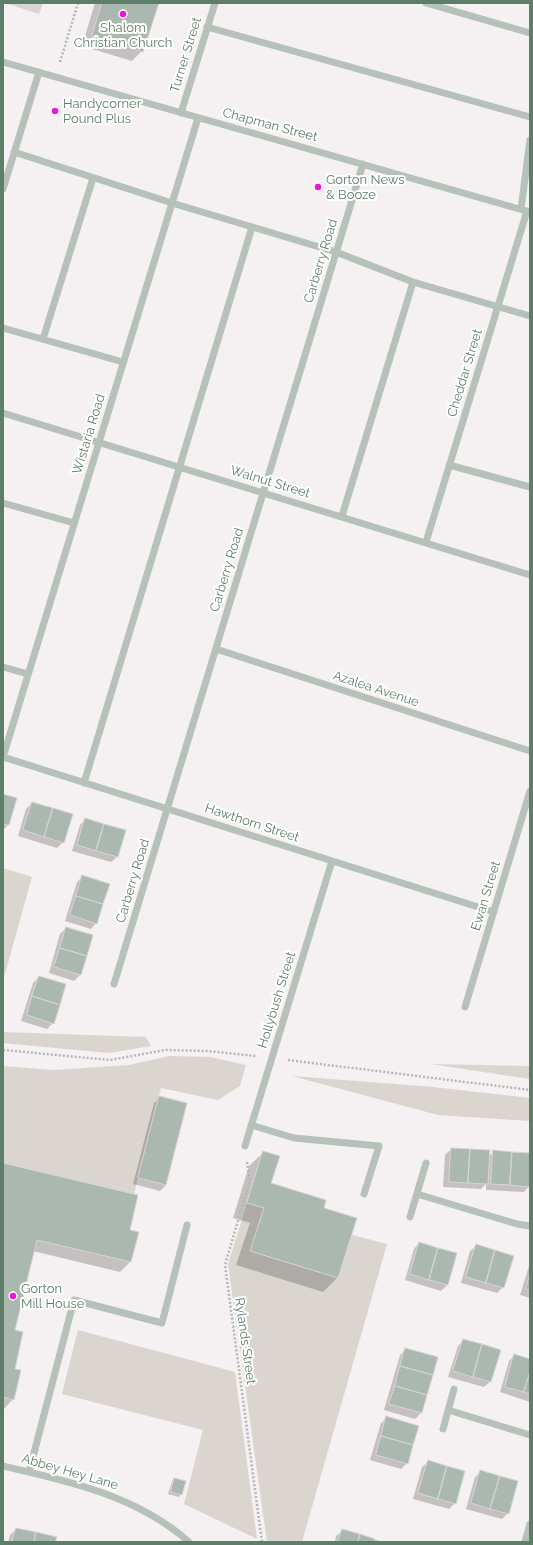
<!DOCTYPE html>
<html>
<head>
<meta charset="utf-8">
<style>
	body { margin:0 }
	#map { position:relative; width:533px; height:1545px; overflow:hidden; background:#f5f0f1; font-family:Raleway,sans-serif }
	canvas { display:block }
	.frame { position:absolute; inset:0; border:4px solid #5d7e68; pointer-events:none }
</style>
</head>
<body>
<div id="map">
<canvas width="533" height="1545"></canvas>
<div class="frame"></div>
</div>
<script>
const c = document.querySelector('canvas').getContext('2d');
c.lineJoin = 'round';
function fillPath(path, color) {
  c.fillStyle = color;
  c.fill(path, 'evenodd');
}
function stroke(path, color, width, dash) {
  c.strokeStyle = color;
  c.lineWidth = width;
  c.lineCap = dash ? 'butt' : 'round';
  c.setLineDash(dash || []);
  c.stroke(path);
}
function label(font, color, halo, rows, align = 'center') {
  c.font = font + ' Raleway,sans-serif';
  c.lineWidth = 4;
  c.setLineDash([]);
  c.textBaseline = 'middle';
  c.strokeStyle = halo;
  c.fillStyle = color;
  for (const [text, x, y, turn = 0] of rows) {
    c.save();
    c.translate(x, y);
    c.rotate((+turn || 0) * Math.PI / 180);
    c.textAlign = isNaN(turn) ? turn : align;
    if (halo) c.strokeText(text, 0, 0);
    c.fillText(text, 0, 0);
    c.restore();
  }
}
fillPath(new Path2D(`
	M5,3H43L39,14Z
	M3,868L32,877L3,981Z
	M3,1032L146,1037L151,1046L109,1053L3,1043Z
	M170,1056L210,1057L246,1065L240,1086L218,1100L161,1088L134,1194L3,1163V1066L54,1070L129,1065Z
	M430,1064L530,1066V1079Z
	M292,1076L433,1087L530,1098V1121L438,1115Z
	M247,1203L264,1208L250,1251L338,1278L352,1235L387,1244L302,1542H267L228,1264Z
	M78,1330L235,1372L257,1539L184,1504L203,1430L62,1394Z`), '#dad5cf');
fillPath(new Path2D(`
	M95,3H157L142,51L132,61L82,46Z
	M3,795L16,799L8,825L3,830Z
	M32,803L63,842L57,848L18,836L26,809Z
	M86,819L125,831L117,857L111,862L72,851L80,825Z
	M82,877L96,923L91,929L65,921L77,882Z
	M66,928L80,975L74,981L49,973L60,934Z
	M39,977L53,1023L47,1029L21,1021L33,983Z
	M160,1097L166,1185L160,1191L133,1184L154,1103Z
	M451,1149L489,1156L494,1152L530,1154L529,1186L524,1192L486,1190V1184L481,1189L443,1187L445,1155Z
	M264,1152L270,1184L322,1208L337,1278L323,1292L236,1265L250,1223L233,1218L249,1166Z
	M3,1164L128,1231L130,1262L120,1272L33,1251L14,1331L13,1399L3,1410Z
	M419,1243L456,1254L447,1285L441,1291L405,1280L414,1249Z
	M476,1246L503,1287L497,1293L461,1283L470,1251Z
	M530,1263V1298L520,1295Z
	M464,1340L490,1382L484,1387L448,1377L458,1346Z
	M406,1349L437,1358L421,1413L415,1419L384,1410L400,1355Z
	M514,1356L530,1360V1402L500,1392L509,1361Z
	M387,1418L407,1463L401,1469L370,1460L381,1423Z
	M428,1462L455,1503L449,1509L413,1499L422,1467Z
	M481,1472L508,1513L502,1519L466,1509L475,1477Z
	M174,1479L181,1494L179,1497L168,1494L172,1482Z
	M16,1529L54,1542H8L10,1535Z
	M342,1531L383,1542H335L336,1536Z`), '#0003');
const building = new Path2D(`
	M102,3H159L143,52L92,36Z
	M3,794L17,798L9,825L3,824Z
	M32,802L53,808L44,837L23,830Z
	M53,808L73,814L64,843L44,837Z
	M85,818L104,824L96,851L77,845Z
	M104,824L126,830L118,857L96,851Z
	M82,875L110,884L103,904L76,896Z
	M76,896L103,904L97,924L70,915Z
	M66,927L93,935L87,956L60,948Z
	M60,948L87,956L81,975L54,967Z
	M39,976L66,984L60,1005L32,996Z
	M32,996L60,1005L54,1024L27,1015Z
	M159,1096L187,1103L166,1185L138,1178Z
	M451,1148L470,1149L468,1183L449,1182Z
	M470,1149L490,1150L488,1184L468,1183Z
	M493,1150L512,1152L510,1185L491,1184Z
	M263,1151L280,1156L271,1183L326,1200L324,1208L357,1218L338,1278L250,1251L264,1208L247,1203Z
	M512,1152L530,1153V1187L510,1185Z
	M3,1163L138,1195L130,1230L139,1232L131,1262L37,1240L15,1330L23,1332L15,1369L21,1370L14,1400L3,1397Z
	M419,1242L438,1248L429,1280L410,1274Z
	M476,1244L495,1250L486,1283L466,1277Z
	M438,1248L457,1253L448,1285L429,1280Z
	M495,1250L514,1256L504,1288L486,1283Z
	M530,1274V1290L526,1289Z
	M463,1339L482,1344L473,1377L453,1371Z
	M482,1344L501,1350L491,1382L473,1377Z
	M405,1348L438,1357L433,1375L400,1366Z
	M514,1354L530,1359V1372L524,1392L505,1387Z
	M400,1366L433,1375L427,1395L395,1386Z
	M530,1372V1394L524,1392Z
	M395,1386L427,1395L422,1413L389,1404Z
	M386,1416L419,1426L413,1445L381,1436Z
	M381,1436L413,1445L408,1464L376,1455Z
	M428,1460L447,1466L438,1499L418,1493Z
	M447,1466L465,1471L456,1504L438,1499Z
	M480,1470L500,1476L490,1509L471,1503Z
	M500,1476L518,1481L509,1514L490,1509Z
	M174,1478L186,1481L182,1495L171,1492Z
	M16,1528L36,1532L34,1542H12Z
	M342,1529L360,1534L358,1542H338Z
	M36,1532L57,1537L55,1542H34Z
	M360,1534L375,1539L374,1542H358Z`);
fillPath(building, '#aab8af');
stroke(building, '#d6d3d4', 1);
stroke(new Path2D(`
	M60,62L78,3
	M3,1050L110,1060L165,1050L207,1051L256,1056
	M288,1060L530,1090
	M247,1162L250,1180L225,1265L262,1542`), '#b1b9b4', 2.5, [2, 2]);
stroke(new Path2D(`
	M426,3L530,33
	M207,27L530,117
	M3,62L530,212
	M181,113L215,3
	M14,152L172,203L336,252L413,282L530,316
	M3,189L39,72
	M521,209L530,140
	M3,328L123,362
	M43,339L93,178
	M3,413L530,575
	M449,465L530,487
	M3,503L74,523
	M342,516L413,282
	M426,542L527,211
	M216,649L530,751
	M3,667L28,674
	M3,757L198,118
	M3,757L494,912
	M84,783L252,227
	M114,984L363,164
	M465,1007L530,791
	M251,1125L294,1138L379,1146L364,1194
	M245,1146L332,861
	M417,1194L517,1224L530,1226
	M410,1217L426,1163
	M448,1410L530,1435
	M443,1429L454,1389
	M3,1466C69,1481 137,1496 189,1542
	M29,1472L74,1300L162,1323L187,1225
	M525,1542L530,1524`), '#b5c1b9', 7);
for (const [x, y, r, color] of [
	[123,14,4,"#f015d8"],
	[55,111,4,"#f015d8"],
	[318,187,4,"#f015d8"],
	[13,1296,4,"#f015d8"]
]) {
  const dot = new Path2D();
  dot.arc(x, y, r, 0, 2 * Math.PI);
  c.fillStyle = color;
  c.fill(dot);
  stroke(dot, '#fff', 1.5);
}
label('13px', '#5d7e68', '#fff', [
	["Shalom",123,28,"center"],
	["Christian Church",123,43,"center"],
	["Handycorner",63,104],
	["Pound Plus",63,119],
	["Gorton News",326,180],
	["& Booze",326,195],
	["Gorton",21,1289],
	["Mill House",21,1304]
], 'left');
label('13px', '#5d7e68', '#fff', [
	["Turner Street",186,55,-73],
	["Chapman Street",270,125,15],
	["Carberry Road",321,261,-73],
	["Cheddar Street",465,373,-73],
	["Wistaria Road",89,434,-73],
	["Walnut Street",270,482,17],
	["Carberry Road",227,570,-73],
	["Azalea Avenue",376,689,18],
	["Hawthorn Street",252,823,18],
	["Carberry Road",133,881,-73],
	["Ewan Street",486,896,-73],
	["Hollybush Street",277,1000,-73],
	["Rylands Street",245,1341,82],
	["Abbey Hey Lane",70,1472,16]
]);
</script>
</body>
</html>
